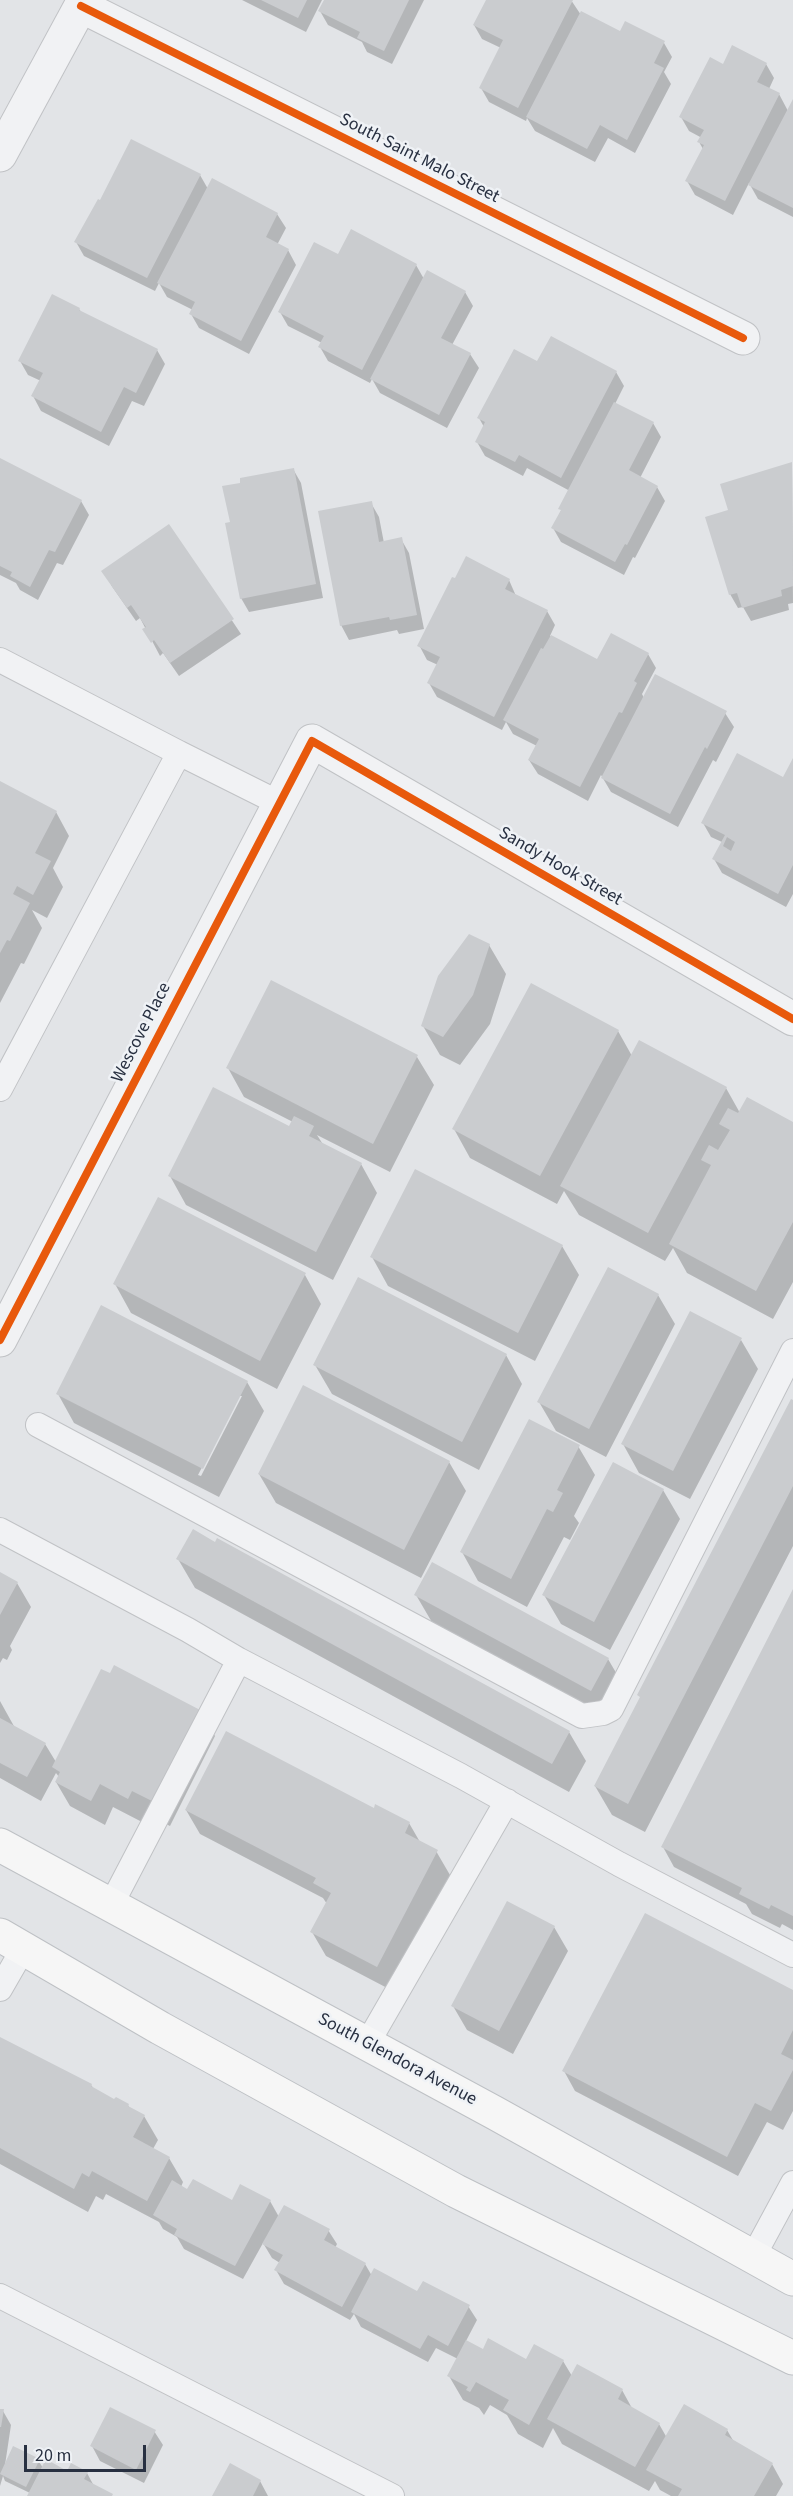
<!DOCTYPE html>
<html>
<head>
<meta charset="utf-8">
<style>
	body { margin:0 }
	#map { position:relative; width:793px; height:2496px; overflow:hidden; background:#e2e4e7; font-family:"Source Sans 3",sans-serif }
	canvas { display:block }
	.scale { position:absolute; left:24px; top:2445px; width:122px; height:27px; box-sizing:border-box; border:3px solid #283041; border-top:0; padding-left:8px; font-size:18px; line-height:21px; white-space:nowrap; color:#283041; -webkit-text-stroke:4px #eff2f6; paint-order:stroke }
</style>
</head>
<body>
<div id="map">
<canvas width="793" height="2496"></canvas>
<div class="scale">20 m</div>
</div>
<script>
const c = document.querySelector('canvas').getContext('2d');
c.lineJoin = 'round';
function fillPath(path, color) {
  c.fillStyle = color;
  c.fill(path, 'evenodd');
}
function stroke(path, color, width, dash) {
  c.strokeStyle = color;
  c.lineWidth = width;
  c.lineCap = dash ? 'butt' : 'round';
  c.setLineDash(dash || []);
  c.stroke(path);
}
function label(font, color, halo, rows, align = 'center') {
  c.font = font + ' "Source Sans 3",sans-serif';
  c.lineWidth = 5;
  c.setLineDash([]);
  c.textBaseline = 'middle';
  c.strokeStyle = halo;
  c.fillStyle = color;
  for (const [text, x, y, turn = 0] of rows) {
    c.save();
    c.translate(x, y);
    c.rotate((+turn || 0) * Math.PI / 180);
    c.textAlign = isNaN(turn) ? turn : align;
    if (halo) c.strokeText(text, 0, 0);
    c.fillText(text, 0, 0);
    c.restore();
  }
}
fillPath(new Path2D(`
	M242,0H322L306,32Z
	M325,0H424L392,64L367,52L362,42L328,25L320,11Z
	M487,0H571L581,15L621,33L664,43L672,57L664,72L671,84L635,153L608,138L595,162L535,131L527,118L526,121L489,102L481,88L501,48L482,39L474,25Z
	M766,64L774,78L769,89L779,94L788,111L793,103V217L758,199L749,183L733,215L695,195L687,181L703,149L699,142L702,138L689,131L681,117L724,66Z
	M200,175L208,189L277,214L286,228L277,245L288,250L296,265L249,354L199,328L191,314L193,310L167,297L159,283L155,291L84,256L76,242Z
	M339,256L416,265L424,279L465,292L473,306L452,345L470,354L479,368L447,428L380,393L372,379L370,383L328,361L320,347L322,343L288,326L280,312Z
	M79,309L82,313L157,350L165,364L144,406L132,401L109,446L41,411L33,396L41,381L28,375L20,361Z
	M538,363L616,372L624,386L615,404L653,423L661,437L640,478L657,487L665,501L635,558L633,557L624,575L561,542L553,528L570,491L527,468L523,476L485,456L477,442L484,427L479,418Z
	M0,459L81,501L89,515L63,565L57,563L38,600L20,590L16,583L0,575Z
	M792,463L793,603L788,604L789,610L751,621L743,607L738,608L730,594V511Z
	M293,469L301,483L323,598L249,612L241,598L231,523Z
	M371,503L379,517L384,543L401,539L409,553L424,629L399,634L397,630L349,640L341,625Z
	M169,526L241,634L179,676L163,653L160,656L140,618L136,621L111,585Z
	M509,580L516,596L547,611L555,625L550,636L597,661L648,654L656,668L642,694L644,698L725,713L734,727L716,762L713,760L678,827L611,792L601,775L588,801L538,774L529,760L537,746L513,734L506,722L502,730L437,697L429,683L438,665L427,660L419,645Z
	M793,761V894L786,907L722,873L714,859L722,842L711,837L703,823L784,779Z
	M0,783L56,812L69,836L53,868L63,887L47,918L32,910L42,928L24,964L21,963L0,1003Z
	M489,945L506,974L490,1024L460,1065L440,1055L423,1026Z
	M271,982L417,1057L434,1085L390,1172L317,1135L324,1146L361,1164L377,1193L333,1280L186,1205L170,1176L290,1128L293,1122L244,1097L228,1068Z
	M618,1031L632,1056L726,1088L740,1113L793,1124V1282L773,1319L687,1273L673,1248L665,1261L579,1215L564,1191L557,1204L470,1158L454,1129Z
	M562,1246L579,1275L535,1361L388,1286L372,1257Z
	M305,1275L321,1304L277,1389L131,1313L115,1284Z
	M658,1295L675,1324L606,1457L556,1431L539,1402Z
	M741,1340L758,1369L690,1499L639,1473L623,1444Z
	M506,1355L522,1384L479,1470L332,1394L315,1365Z
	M247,1382L264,1411L219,1497L74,1423L58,1394ZM239,1396H242L201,1476L198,1475Z
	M793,1402V1546L645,1832L612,1815L595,1786L641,1698L639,1695Z
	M578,1446L595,1475L574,1516L579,1523L570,1540L564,1537L527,1607L478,1581L462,1552Z
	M449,1462L466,1491L421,1578L276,1503L259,1474Z
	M663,1490L680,1519L610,1650L561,1624L544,1595Z
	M178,1559L569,1732L586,1761L569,1792L195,1588Z
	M0,1574L17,1583L31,1607L10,1646L12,1650L7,1660L3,1658L0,1663Z
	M793,1592V1930L782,1924L780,1928L752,1914L746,1904L674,1867L663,1847Z
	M416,1595L608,1659L625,1688L608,1719L433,1624Z
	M0,1701L15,1728L45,1744L56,1762L201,1712L215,1736L170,1826L146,1814L142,1822L113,1807L105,1825L70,1806L56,1782L59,1777L56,1773L41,1801L0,1778Z
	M186,1810H374L409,1823L420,1842L436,1851L450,1875L391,1990L326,1956L312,1932L327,1904L323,1898L200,1834Z
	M554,1927L568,1951L513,2054L467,2030L453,2006Z
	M793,1992V2111L783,2130L767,2122L738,2176L575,2091L564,2071Z
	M0,2038L91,2085L94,2089L114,2101L128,2105L130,2109L144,2116L158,2140L153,2149L169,2158L183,2182L181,2187L188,2191L232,2202L270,2201L279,2217L328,2230L337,2244L335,2248L365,2264L372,2276L418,2293L468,2306L477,2320L466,2341L483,2351L527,2361H563L572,2376L622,2390L633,2410L659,2424L667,2438L727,2430L734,2442L772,2464L783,2484L776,2496H671L660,2490L655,2481L649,2491L562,2444L553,2428L543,2448L518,2434L507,2415L490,2405L484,2415L479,2408L463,2400L449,2376L458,2359L436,2348L428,2362L361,2327L354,2314L350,2320L284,2284L276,2270L280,2263L272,2258L263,2243L243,2279L184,2249L177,2237L163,2229L159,2222L106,2194L103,2200L96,2196L88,2212L0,2164Z
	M0,2410L3,2411L11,2425L5,2465L38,2460L43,2468L68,2473H87L94,2486L112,2496H29L30,2493L5,2481L3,2476L0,2486Z
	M154,2431L163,2445L144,2483L100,2461L92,2446Z
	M260,2481L268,2496H214Z`), '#0003');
fillPath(new Path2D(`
	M261,0H307L298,18Z
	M324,0H409L384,51L357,38L360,32L318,11Z
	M486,0H573L518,108L479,88L503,40L473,25Z
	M581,11L620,31L625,21L665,41L654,63L664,68L627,140L600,125L587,149L526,117Z
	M732,45L767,63L757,82L780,93L725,201L685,181L704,145L697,142L704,130L679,117L710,57L723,64Z
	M793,99V208L748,185Z
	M131,139L201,174L147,278L74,242L98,199L100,200Z
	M212,178L278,213L266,237L289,249L241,341L189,314L195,302L157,283Z
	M351,229L417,264L362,370L318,347L324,336L278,312L314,242L338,254Z
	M427,270L466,291L441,338L471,353L439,415L370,379Z
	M52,294L80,308L79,310L158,349L136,393L124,387L101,432L31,396L43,373L18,361Z
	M551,336L617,371L561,478L519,455L515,462L475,442L485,422L477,418L514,349L537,361Z
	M614,402L654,422L629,470L658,486L627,545L625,544L615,562L551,528L561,510L558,509Z
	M0,458L82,500L55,552L49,550L30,587L10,576L12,572L0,566Z
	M792,462L793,586L781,590L782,596L742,608L737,593L729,595L705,517L728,510L720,484Z
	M294,468L316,584L240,599L225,523L230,522L222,486L240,483V478Z
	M372,501L379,542L402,537L417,615L390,620L389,617L340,626L318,511Z
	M169,524L234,619L170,663L154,640L151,643L142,629L146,627L131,605L127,608L101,571Z
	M466,556L510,579L505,589L548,610L494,717L427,683L440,657L417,646L452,577L455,578Z
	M611,633L649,653L634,681L637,683L622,713L619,712L580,787L528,760L539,739L503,720L541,648L543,649L551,635L597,659Z
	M655,674L727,711L707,749L705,747L670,814L601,778Z
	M737,753L783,777L793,758V865L778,894L712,859L725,835L701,823ZM727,837L735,842L731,851L723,846Z
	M0,781L57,811L35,853L51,861L33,895L17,886L13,894L30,903L10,941L7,940L0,953Z
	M469,934L490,944L473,995L443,1037L421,1026L438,976Z
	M271,980L418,1055L373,1144L226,1068Z
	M531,983L619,1030L540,1176L452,1129Z
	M639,1040L727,1087L648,1233L560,1186Z
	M213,1087L289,1126L294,1116L314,1126L309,1136L362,1163L316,1252L168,1176Z
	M747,1097L793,1122V1222L756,1291L669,1244L711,1165L701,1160L709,1145L718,1150L730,1130L719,1124L728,1108L738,1113Z
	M415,1169L563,1245L518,1333L370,1257Z
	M158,1197L306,1273L260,1361L113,1284Z
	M608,1267L659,1294L589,1429L537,1402Z
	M358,1277L507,1354L462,1442L313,1365Z
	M101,1305L248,1381L203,1469L56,1394Z
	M690,1311L742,1338L673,1471L621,1444Z
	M303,1385L450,1461L404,1550L258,1474Z
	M791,1399L793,1400V1486L628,1804L594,1786L640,1697L637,1695Z
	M529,1419L580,1445L557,1490L563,1493L553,1512L547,1509L511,1579L460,1552Z
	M613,1462L664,1489L594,1622L542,1595Z
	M193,1529L215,1542L217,1538L570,1731L552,1764L176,1559Z
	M432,1562L609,1658L591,1691L414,1595Z
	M0,1572L18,1582L0,1615Z
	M793,1589V1916L771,1905L769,1909L739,1894L742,1888L661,1847Z
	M114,1665L202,1711L156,1803L132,1791L128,1799L100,1784L91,1801L55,1782L60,1772L52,1767L101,1669L110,1673Z
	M0,1718L46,1743L27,1777L0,1763Z
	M226,1731L374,1808L375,1804L410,1822L405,1833L438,1850L377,1967L310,1932L331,1893L313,1883L316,1878L185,1810Z
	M507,1901L555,1926L499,2031L451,2006Z
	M645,1913L793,1990V2030L781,2054L793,2060V2070L771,2111L755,2103L727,2157L562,2071Z
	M0,2037L92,2084L91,2086L114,2099L116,2097L129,2104L128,2106L145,2115L133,2137L170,2157L147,2201L92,2171L89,2177L82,2173L74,2189L0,2148Z
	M193,2179L232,2200L240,2184L271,2200L235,2266L174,2235L177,2229L153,2215L172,2180L187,2189Z
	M284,2205L330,2229L324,2240L366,2263L342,2307L274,2270L283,2255L262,2244Z
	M374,2268L417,2291L423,2281L470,2305L448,2346L428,2335L420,2349L351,2312Z
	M488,2338L526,2359L534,2344L564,2360L529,2425L503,2410L509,2400L476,2382L470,2392L466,2390L468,2387L447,2376L466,2340L483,2349Z
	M577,2364L623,2389L618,2399L660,2423L635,2467L547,2419Z
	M684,2404L728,2429L725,2435L773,2463L754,2496H678L682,2489L646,2470Z
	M110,2407L156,2430L136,2470L90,2446Z
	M0,2409H4L1,2427H0Z
	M13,2446L40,2459L26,2487L0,2474Z
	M46,2459L67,2471L71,2463L88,2472L84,2479L113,2494L112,2496H27Z
	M230,2463L261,2480L253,2496H212Z`), '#cacccf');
const service = new Path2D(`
	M0,660L179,753L0,1089
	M179,753L279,803
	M38,1425L582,1716L603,1713L611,1709L793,1351
	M0,1530L188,1630L239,1660L461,1776L619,1864L793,1955
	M111,1905L239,1660
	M0,1989L23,1949
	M367,2044L507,1801
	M753,2257L793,2183
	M0,2296L392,2496`);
const minor = new Path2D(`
	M81,6L743,338
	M0,1340L312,741L793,1019`);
const tertiary = new Path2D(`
	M0,155L84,0`);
const primary = new Path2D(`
	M0,1845L495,2113L793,2279
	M0,1935L160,2028L456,2191L793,2358`);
stroke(service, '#c0c2c5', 26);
stroke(minor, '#c0c2c5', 35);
stroke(tertiary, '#c0c2c5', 35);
stroke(primary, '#bec1c5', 35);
stroke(service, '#f1f2f4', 24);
stroke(minor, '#f1f2f4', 33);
stroke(tertiary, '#f1f2f4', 33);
stroke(primary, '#f6f6f6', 33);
stroke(new Path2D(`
	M81,6L743,338
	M0,1340L312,741L793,1019`), '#e8590c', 8);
label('18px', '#283041', '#eff2f6', [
	["South Saint Malo Street",419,159,27],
	["Sandy Hook Street",560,867,30],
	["Wescove Place",142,1033,-63],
	["South Glendora Avenue",397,2060,28]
]);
</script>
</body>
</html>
